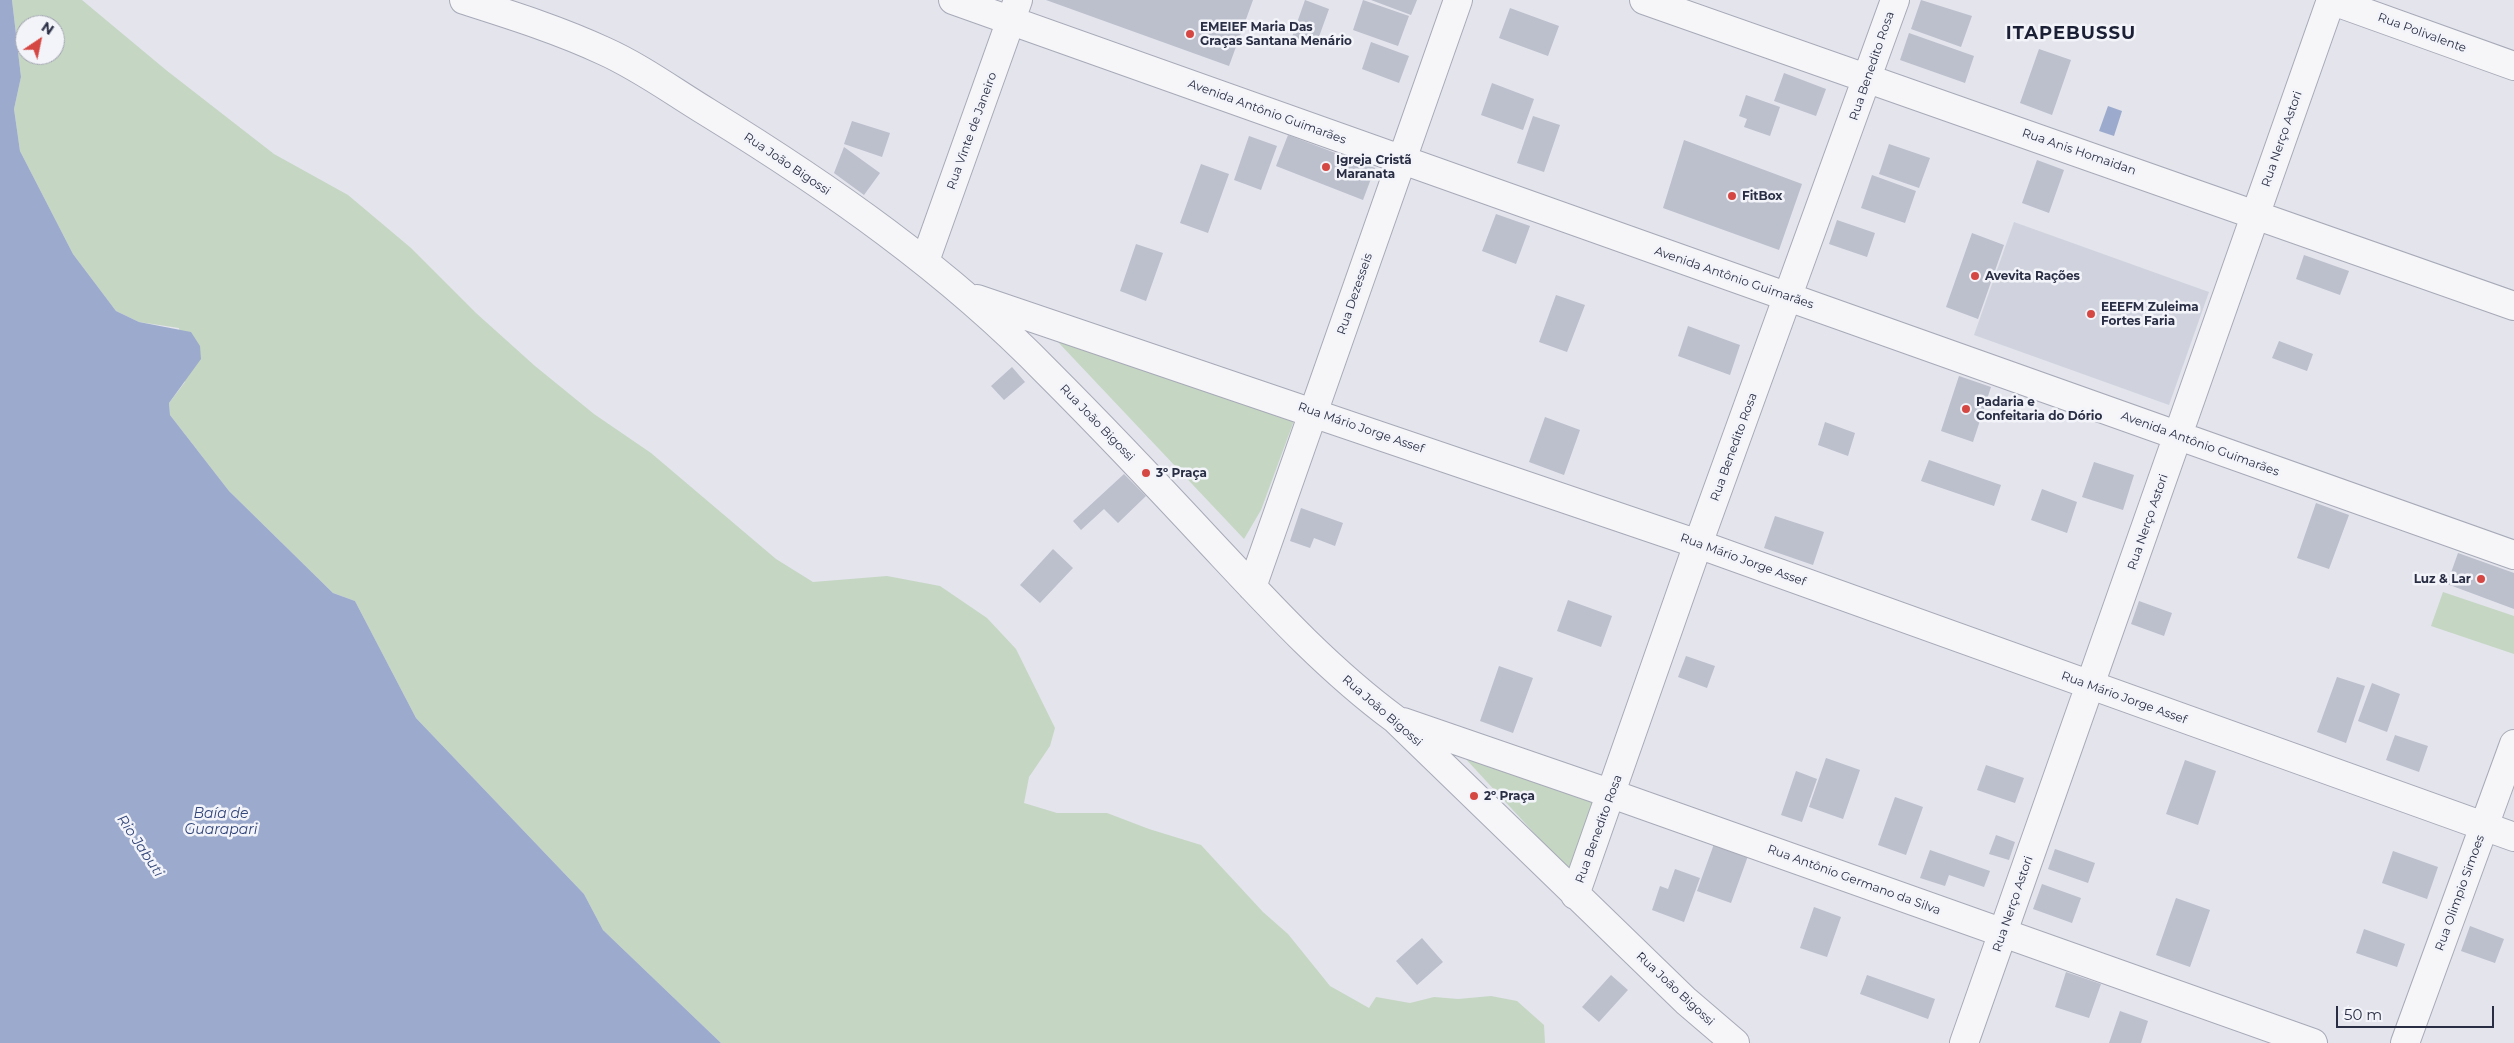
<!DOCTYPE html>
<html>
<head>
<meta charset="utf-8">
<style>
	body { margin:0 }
	#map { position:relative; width:2514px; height:1043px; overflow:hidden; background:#e3e4ec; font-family:Montserrat,sans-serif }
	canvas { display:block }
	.north { position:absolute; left:15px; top:15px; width:50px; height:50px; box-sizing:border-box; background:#f3f4f9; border:1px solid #a2a5b1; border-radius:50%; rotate:34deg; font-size:14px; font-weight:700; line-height:20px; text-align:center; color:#292e45 }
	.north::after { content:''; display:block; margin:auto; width:18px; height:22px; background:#d54743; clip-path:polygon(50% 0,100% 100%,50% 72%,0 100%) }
	.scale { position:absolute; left:2336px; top:1006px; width:158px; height:22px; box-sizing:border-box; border:2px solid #292e45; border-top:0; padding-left:6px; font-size:15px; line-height:18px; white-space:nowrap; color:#292e45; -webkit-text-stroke:4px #f3f4f9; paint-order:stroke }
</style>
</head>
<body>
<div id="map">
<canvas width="2514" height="1043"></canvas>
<div class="north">N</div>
<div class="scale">50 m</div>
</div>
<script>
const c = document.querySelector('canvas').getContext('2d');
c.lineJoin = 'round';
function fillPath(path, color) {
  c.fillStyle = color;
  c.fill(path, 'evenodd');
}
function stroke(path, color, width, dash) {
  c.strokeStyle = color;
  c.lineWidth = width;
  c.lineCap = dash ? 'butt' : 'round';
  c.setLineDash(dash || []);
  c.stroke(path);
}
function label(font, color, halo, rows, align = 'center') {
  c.font = font + ' Montserrat,sans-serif';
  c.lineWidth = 5;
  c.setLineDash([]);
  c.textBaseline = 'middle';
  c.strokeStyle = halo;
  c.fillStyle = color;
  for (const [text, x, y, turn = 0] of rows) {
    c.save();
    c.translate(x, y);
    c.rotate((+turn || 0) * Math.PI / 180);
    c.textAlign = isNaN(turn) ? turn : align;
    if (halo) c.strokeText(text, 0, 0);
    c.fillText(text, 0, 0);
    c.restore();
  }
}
fillPath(new Path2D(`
	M2014,222L2209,292L2169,405L1974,335Z`), '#d0d3de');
fillPath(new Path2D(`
	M12,0H82L166,70L274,154L348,195L411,248L476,313L535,366L594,414L651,453L776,559L813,582L887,576L940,586L987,618L1016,649L1055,728L1050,746L1029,777L1024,803L1057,813H1107L1149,829L1201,845L1263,912L1288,934L1330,986L1369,1008L1376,997L1410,1003L1434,997L1458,999L1491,996L1517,1001L1544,1025L1545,1043H721L603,930L584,894L416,718L355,601L333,593L229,491L170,415L169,403L185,382L179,328L139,322L116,311L73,254L20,151L14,109L21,77ZM25,25H55V55H25Z
	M1058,342L1295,418L1261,510L1244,539Z
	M2443,592L2514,616V654L2431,626Z
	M1464,757L1600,799L1571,873Z`), '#c5d6c3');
fillPath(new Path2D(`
	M0,0H12L21,77L14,109L20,151L73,254L116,311L139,322L191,332L200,346L201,359L169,403L170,415L229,491L333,593L355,601L416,718L584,894L603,930L721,1043H0Z
	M2108,106L2122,111L2114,136L2099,131Z`), '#9cabcd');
fillPath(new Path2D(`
	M1046,0H1253L1229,66Z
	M1305,0L1329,9L1316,45L1292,37Z
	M1363,0L1409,16L1398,46L1353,30Z
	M1371,0H1417L1411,15Z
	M1921,0L1972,16L1961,47L1911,29Z
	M1510,8L1559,26L1548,56L1499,38Z
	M1909,33L1974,56L1965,83L1900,60Z
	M1371,42L1409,56L1399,83L1362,69Z
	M2039,49L2071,60L2052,115L2020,103Z
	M1784,73L1826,89L1816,116L1774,101Z
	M1492,83L1534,99L1523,130L1481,115Z
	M1746,95L1780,107L1770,136L1744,127L1747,119L1739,116Z
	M1533,116L1560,125L1544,172L1517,163Z
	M852,121L890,133L882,157L844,144Z
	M1288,135L1375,168L1363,200L1276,166Z
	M1249,136L1277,146L1261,190L1234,180Z
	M1684,140L1802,184L1779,250L1663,208Z
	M1889,144L1930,158L1919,188L1879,174Z
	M844,147L880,173L864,195L834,173Z
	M2037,160L2064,170L2049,213L2022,203Z
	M1201,164L1229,174L1208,233L1180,223Z
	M1872,175L1916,191L1905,223L1861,208Z
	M1496,214L1530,226L1516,264L1482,251Z
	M1837,220L1875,233L1867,257L1829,244Z
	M1972,233L2004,245L1978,319L1946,307Z
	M1136,244L1163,253L1146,301L1120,291Z
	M2304,255L2349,271L2340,295L2296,279Z
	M1556,295L1585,305L1567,352L1539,342Z
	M1688,326L1740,345L1730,375L1678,356Z
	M2279,341L2313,354L2307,371L2272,358Z
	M1012,367L1025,382L1004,400L991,386Z
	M1959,376L1991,387L1973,442L1941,431Z
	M1545,417L1580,430L1564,475L1529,462Z
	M1825,422L1855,433L1848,456L1818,445Z
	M1929,460L2001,485L1994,506L1921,481Z
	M2094,462L2134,475L2123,510L2082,497Z
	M1124,474L1146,496L1118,523L1104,509L1081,530L1073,521Z
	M2042,489L2077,502L2067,533L2031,520Z
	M2316,503L2349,515L2329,569L2297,558Z
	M1301,508L1343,523L1335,546L1314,538L1310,548L1290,541Z
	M1775,516L1824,532L1813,565L1764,548Z
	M1053,549L1073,568L1040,603L1020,585Z
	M2458,553L2514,573V609L2447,584Z
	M1568,600L1612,616L1601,647L1557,631Z
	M2139,601L2172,613L2164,636L2131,624Z
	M1686,656L1715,666L1707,688L1678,677Z
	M1499,666L1533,678L1513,733L1480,721Z
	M2337,677L2365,686L2346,743L2317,732Z
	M2372,683L2400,694L2387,732L2358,721Z
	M2395,735L2428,746L2419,772L2386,760Z
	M1826,758L1860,770L1843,819L1809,807Z
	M2185,760L2216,771L2198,825L2166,814Z
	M1986,765L2024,778L2015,803L1977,790Z
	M1796,771L1817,779L1802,822L1781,815Z
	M1895,797L1923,807L1906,855L1878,845Z
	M1996,835L2015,842L2009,860L1989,854Z
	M1714,844L1748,856L1731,903L1697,891Z
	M2055,849L2095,863L2088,883L2048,869Z
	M1930,850L1990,871L1984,887L1949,875L1945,886L1920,878Z
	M2393,851L2438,867L2427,899L2382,883Z
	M1675,869L1700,878L1684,922L1652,910L1660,886L1668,889Z
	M2042,884L2081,898L2072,923L2033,909Z
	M2176,898L2210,910L2190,967L2156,955Z
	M1814,907L1841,917L1827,957L1800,948Z
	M2470,926L2504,939L2495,963L2461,951Z
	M2364,929L2405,944L2397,967L2356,953Z
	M1422,938L1443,962L1417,985L1396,961Z
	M2066,972L2101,984L2089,1018L2055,1007Z
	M1611,975L1628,990L1599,1022L1582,1007Z
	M1867,975L1935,999L1928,1019L1860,994Z
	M2120,1011L2148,1021L2141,1043H2109Z`), '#bcbfcc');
const minor = new Path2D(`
	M464,0C511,15 559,30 604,51C640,67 674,92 707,112C829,187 948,270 1048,373C1103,428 1156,484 1209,541C1268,604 1326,668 1395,719L1686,1001L1735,1043
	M953,0L2514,555
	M1644,0L2514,306
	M2330,0L2514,66
	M925,261L1018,0
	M977,299L1698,544L2514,837
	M1252,587L1458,0
	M1403,722L1612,794L2313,1043
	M1575,895L1698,544L1895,0
	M1964,1043L2331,0
	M2405,1043L2514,744`);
stroke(minor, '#a7aab7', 30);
stroke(minor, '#f6f6f9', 28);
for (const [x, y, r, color] of [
	[1190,34,5,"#d54743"],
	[1326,167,5,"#d54743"],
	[1732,196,5,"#d54743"],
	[1975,276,5,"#d54743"],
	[2091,314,5,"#d54743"],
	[1966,409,5,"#d54743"],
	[1146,473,5,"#d54743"],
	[2481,579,5,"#d54743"],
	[1474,796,5,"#d54743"]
]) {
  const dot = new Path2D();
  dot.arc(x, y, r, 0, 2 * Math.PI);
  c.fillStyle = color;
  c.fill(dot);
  stroke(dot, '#f3f4f9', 2);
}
label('bold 12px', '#292e45', '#f3f4f9', [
	["EMEIEF Maria Das",1200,27],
	["Graças Santana Menário",1200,41],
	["Igreja Cristã",1336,160],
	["Maranata",1336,174],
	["FitBox",1742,196],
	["Avevita Rações",1985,276],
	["EEEFM Zuleima",2101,307],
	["Fortes Faria",2101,321],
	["Padaria e",1976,402],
	["Confeitaria do Dório",1976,416],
	["3º Praça",1156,473],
	["Luz & Lar",2471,579,"right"],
	["2º Praça",1484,796]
], 'left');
label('12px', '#292e45', '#f3f4f9', [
	["Rua Polivalente",2422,33,20],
	["Rua Benedito Rosa",1872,66,-71],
	["Avenida Antônio Guimarães",1267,112,20],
	["Rua Vinte de Janeiro",972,131,-70],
	["Rua Nerço Astori",2282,139,-71],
	["Rua Anis Homaidan",2079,152,19],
	["Rua João Bigossi",787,164,34],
	["Avenida Antônio Guimarães",1734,278,19],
	["Rua Dezesseis",1355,294,-71],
	["Rua João Bigossi",1097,423,46],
	["Rua Mário Jorge Assef",1361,428,19],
	["Avenida Antônio Guimarães",2200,444,20],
	["Rua Benedito Rosa",1734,447,-70],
	["Rua Nerço Astori",2148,522,-71],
	["Rua Mário Jorge Assef",1743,560,20],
	["Rua Mário Jorge Assef",2124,698,20],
	["Rua João Bigossi",1382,711,41],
	["Rua Benedito Rosa",1599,829,-70],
	["Rua Antônio Germano da Silva",1854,880,20],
	["Rua Olimpio Simoes",2460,893,-70],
	["Rua Nerço Astori",2013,904,-71],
	["Rua João Bigossi",1675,989,43]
]);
label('italic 14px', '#31457b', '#f3f4f9', [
	["Baía de",221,814],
	["Guarapari",221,830],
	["Rio Jabuti",140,846,56]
]);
c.letterSpacing = '1px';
label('bold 18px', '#1b2036', '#f3f4f9', [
	["ITAPEBUSSU",2071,34]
]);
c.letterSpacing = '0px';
</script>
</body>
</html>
